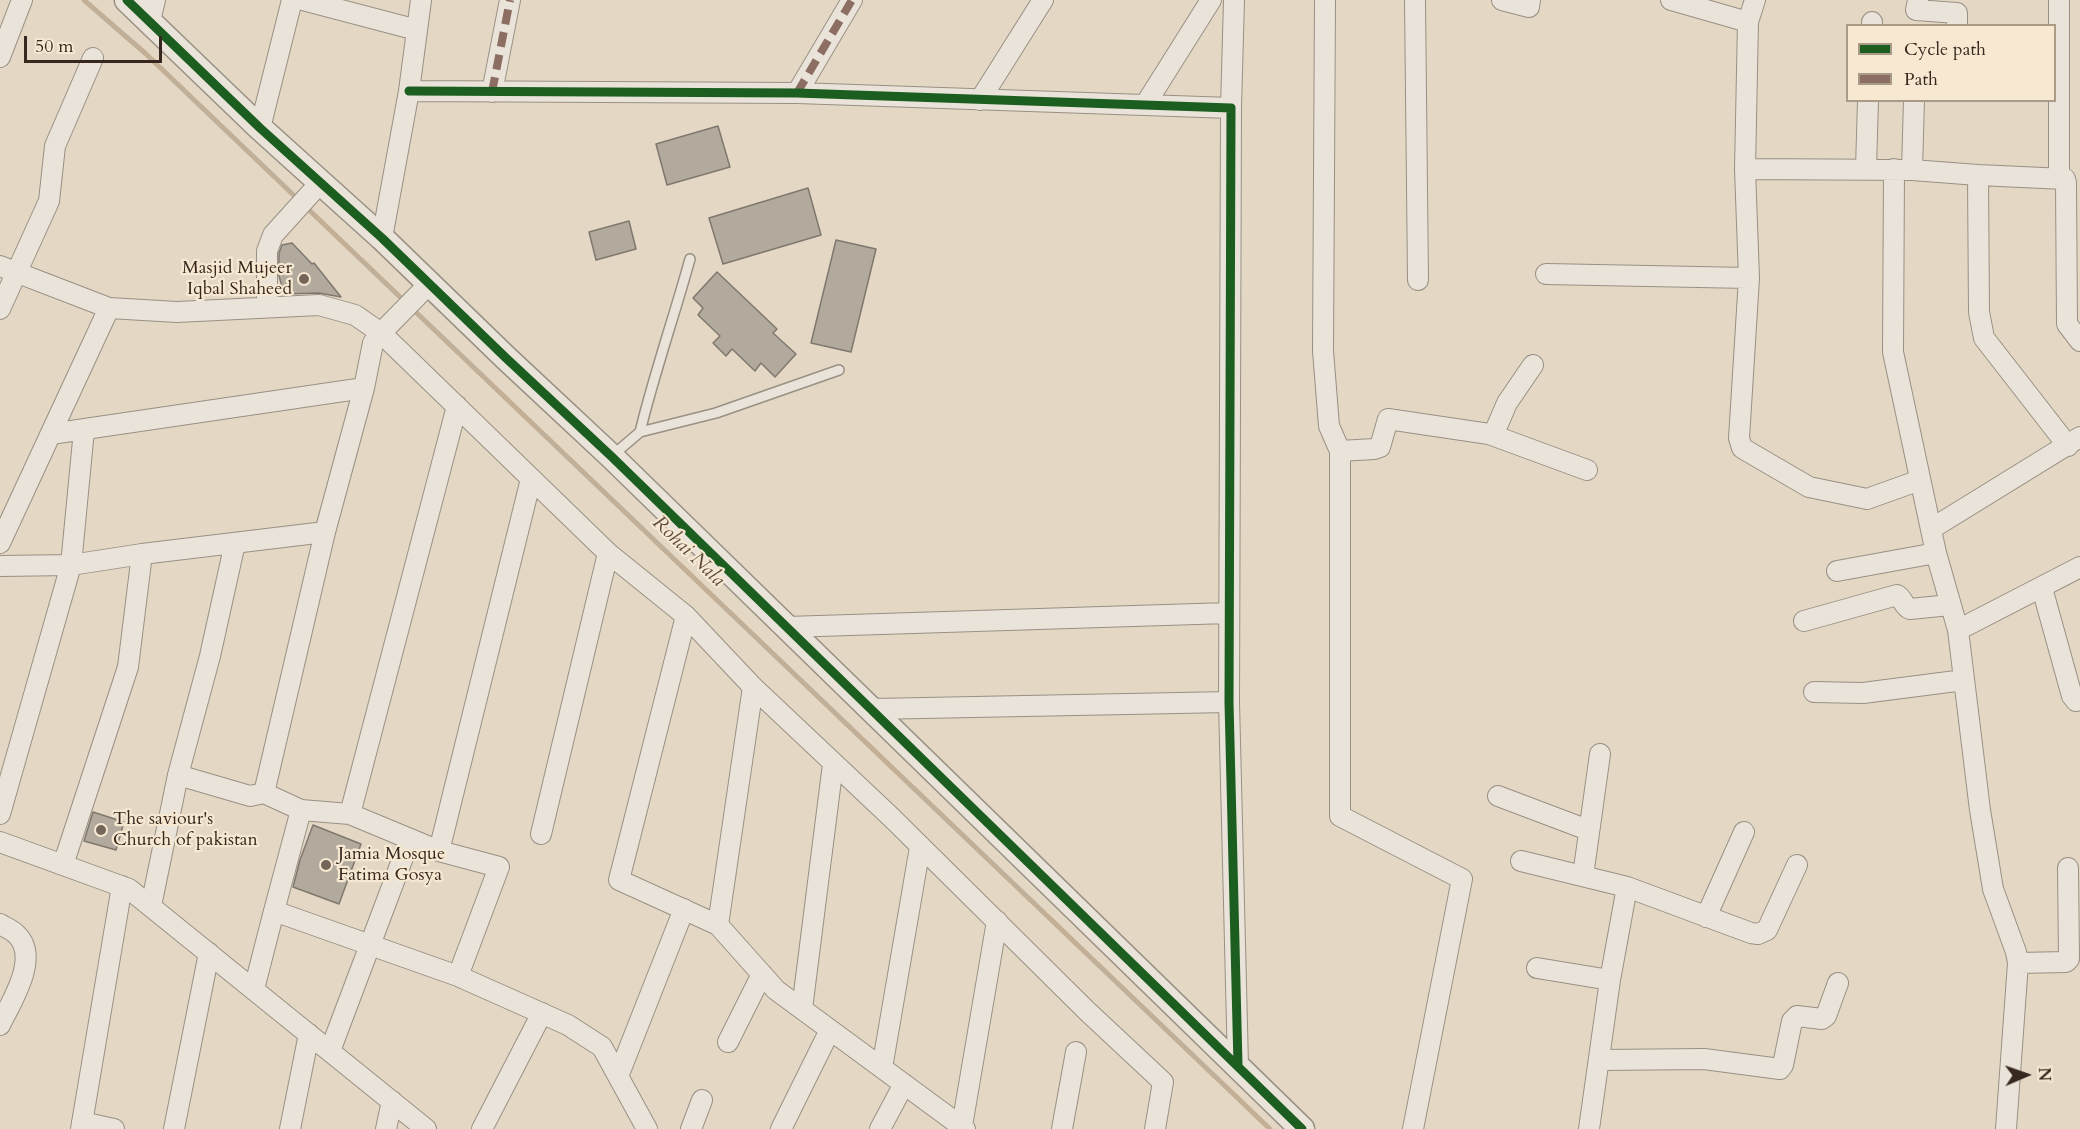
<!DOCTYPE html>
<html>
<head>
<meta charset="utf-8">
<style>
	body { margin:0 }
	#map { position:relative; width:2080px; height:1129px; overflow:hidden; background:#e4d8c5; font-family:Cardo,serif }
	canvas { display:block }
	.legend { position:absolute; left:1846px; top:24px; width:210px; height:78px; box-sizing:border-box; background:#f6e8d1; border:2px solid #aa9b89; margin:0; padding:8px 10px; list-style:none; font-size:18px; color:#37271e }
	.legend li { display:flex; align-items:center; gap:12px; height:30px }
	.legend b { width:30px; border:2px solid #aa9b89 }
	.north { position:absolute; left:1996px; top:1045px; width:60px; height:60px; -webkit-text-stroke:4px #f6e8d1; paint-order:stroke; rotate:88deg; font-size:16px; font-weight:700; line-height:24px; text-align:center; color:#37271e }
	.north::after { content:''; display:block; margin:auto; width:21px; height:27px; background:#37271e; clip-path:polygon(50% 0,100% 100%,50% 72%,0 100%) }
	.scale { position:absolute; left:24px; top:36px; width:138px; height:27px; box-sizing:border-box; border:3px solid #37271e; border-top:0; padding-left:8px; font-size:18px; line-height:21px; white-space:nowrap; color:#37271e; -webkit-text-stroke:4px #f6e8d1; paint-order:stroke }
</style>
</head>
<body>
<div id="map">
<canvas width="2080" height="1129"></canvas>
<ul class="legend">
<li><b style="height:8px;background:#1b5e20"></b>Cycle path</li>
<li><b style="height:8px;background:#8d6e63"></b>Path</li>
</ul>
<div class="north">N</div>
<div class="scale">50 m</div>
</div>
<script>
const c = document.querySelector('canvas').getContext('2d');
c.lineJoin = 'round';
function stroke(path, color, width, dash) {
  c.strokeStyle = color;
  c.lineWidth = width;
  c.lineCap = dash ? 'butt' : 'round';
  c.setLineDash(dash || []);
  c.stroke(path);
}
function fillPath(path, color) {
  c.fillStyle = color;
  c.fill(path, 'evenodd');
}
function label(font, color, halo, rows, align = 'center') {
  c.font = font + ' Cardo,serif';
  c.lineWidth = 4.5;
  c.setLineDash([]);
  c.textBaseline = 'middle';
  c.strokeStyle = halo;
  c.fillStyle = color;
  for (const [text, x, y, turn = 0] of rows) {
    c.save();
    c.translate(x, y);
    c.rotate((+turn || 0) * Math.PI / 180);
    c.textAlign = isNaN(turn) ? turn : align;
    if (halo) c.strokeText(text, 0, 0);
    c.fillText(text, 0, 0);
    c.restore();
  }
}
stroke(new Path2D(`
	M84,0L146,54L1270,1129`), '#c1af98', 5);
const building = new Path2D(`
	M718,126L730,167L667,185L656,144Z
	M808,188L821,235L723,264L709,218Z
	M629,221L636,249L596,260L589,232Z
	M836,240L876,249L851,352L811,343Z
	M292,243L312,264L314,263L341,297L319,293L284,294L279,276V253L282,245Z
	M717,272L777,329L773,333L796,354L775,377L761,363L755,371L732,349L726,356L713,343L720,336L698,315L703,308L693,298Z
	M93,812L124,822L116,850L84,841Z
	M313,825L361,844L339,904L293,887L300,860Z`);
fillPath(building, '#b2aa9d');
stroke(building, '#80786e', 1.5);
const service = new Path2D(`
	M640,432C654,374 674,317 690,259
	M613,455L640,432L716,413L839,370`);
const minor = new Path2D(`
	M303,0L417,30
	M1325,0L1323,351L1329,426L1340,451V816L1462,879L1413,1129
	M1415,0L1418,280
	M1502,0L1529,7L1530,0
	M1671,0L1748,22
	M1755,0L1748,22L1745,169L1749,278L1739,438L1742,448L1809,487L1867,499L1920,480
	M1918,0L1916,10L1957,13V26
	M2059,0V177
	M150,21L155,0
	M1872,26V22
	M0,57L22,0
	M409,91L797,93L1231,108L1229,702L1238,1065
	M492,92L510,0
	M797,93L852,0
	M980,100L1043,0
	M1145,105L1211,0
	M1231,108L1234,0
	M260,128L292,0
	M1745,169L1912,170L1978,175L2065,179L2066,183L2067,324L2080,341
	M1866,169L1868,100
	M1894,169L1893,352L1936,553L1958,630L1980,810L1993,889L2016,952L2018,963L2006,1129
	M1912,170L1914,100
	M1978,175L1979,312L1984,338L2068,446
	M382,238L409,91L421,0
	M0,266L109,308L177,312L319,305L355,315L381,333L608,553L686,616L753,687L892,818L1087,1011L1163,1082L1155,1129
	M1546,274L1749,278
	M267,307V251L273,235L320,183
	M0,309L49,201L55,146L93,58
	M51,434L364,388
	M1489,434L1587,470
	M1340,451L1374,449L1380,447L1388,419L1489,434L1495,431L1507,403L1533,365
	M1931,529L2080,437
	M0,543L109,308
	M0,566L71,565L142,554L325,532L364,388L373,343L381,333L430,283
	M1837,571L1936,553
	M2042,588L2072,696L2076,701L2080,700
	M686,616L619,880L718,925
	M1804,621L1897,595C1903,598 1903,606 1910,609L1950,605
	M787,627L1228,613
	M1958,630L2080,567
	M753,687L718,925L776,990L965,1129
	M1814,692L1863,693L1964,680
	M872,709L1229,702
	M178,775L250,796L264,793L301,810L350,814L439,851L499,867L458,976L274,911L301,810
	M264,793L325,532
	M1498,796L1588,830
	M0,814L71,565L84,430
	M350,814L457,406
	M541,834L608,553
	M0,842L129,889L426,1129
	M439,851L531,479
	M1521,861L1627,887L1751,933L1758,934L1767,930L1797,865
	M63,865L128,667L142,554
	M1583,876L1600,754
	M151,906L178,775L210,656L235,543
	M1706,917L1744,832
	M0,924C5,927 12,930 16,934C41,957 11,1002 0,1025
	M2018,963L2066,962L2069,959L2068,868
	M1537,968L1610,980
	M458,976L568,1025L602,1047L647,1129
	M254,989L274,911
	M802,1009L833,764
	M728,1042L762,974
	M330,1051L410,839
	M1600,1060L1704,1059L1780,1069L1783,1065L1792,1021L1797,1016L1822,1019L1826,1016L1838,983
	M882,1068L920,847
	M619,1074L684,909
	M82,1122L114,1129
	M962,1126L997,921
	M81,1129L122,886
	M174,1129L209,953
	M290,1129L309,1034
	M386,1129L392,1101
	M482,1129L542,1013
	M691,1129L702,1100
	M781,1129L830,1030
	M880,1129L904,1084
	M1062,1129L1076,1052
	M1589,1129L1610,980L1627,887`);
const tertiary = new Path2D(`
	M127,0L260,128L382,238L506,358L611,456L1302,1129`);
stroke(service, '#999084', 12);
stroke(minor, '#999084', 22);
stroke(tertiary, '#999084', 27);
stroke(service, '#e9e3d9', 9);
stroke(minor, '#e9e3d9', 20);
stroke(tertiary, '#e9e3d9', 24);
stroke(new Path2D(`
	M492,92L510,0
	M797,93L852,0`), '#8d6e63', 8, [15, 8]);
stroke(new Path2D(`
	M127,0L260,128L382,238L506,358L611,456L1302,1129
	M409,91L797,93L1231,108L1229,702L1238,1065`), '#1b5e20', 9);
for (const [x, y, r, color] of [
	[304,279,6,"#746558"],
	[101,830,6,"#746558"],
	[326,865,6,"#746558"]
]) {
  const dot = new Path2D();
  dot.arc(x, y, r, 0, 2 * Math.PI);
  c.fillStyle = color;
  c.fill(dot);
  stroke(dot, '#f6e8d1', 2);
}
label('18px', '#37271e', '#f6e8d1', [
	["Masjid Mujeer",292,269,"right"],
	["Iqbal Shaheed",292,290,"right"],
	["The saviour's",113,820],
	["Church of pakistan",113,841],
	["Jamia Mosque",338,855],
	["Fatima Gosya",338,876]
], 'left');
label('italic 20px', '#5c4b3d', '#f6e8d1', [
	["Rohai Nala",688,552,44]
]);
</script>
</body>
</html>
